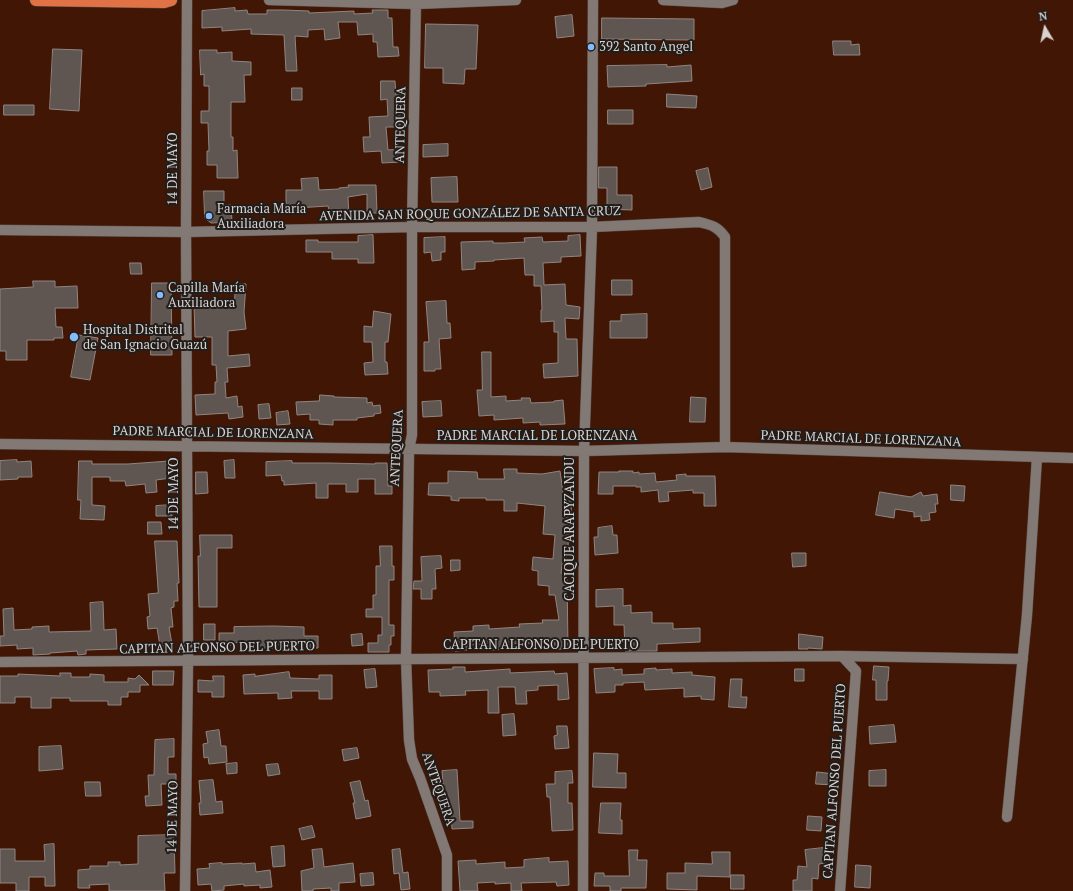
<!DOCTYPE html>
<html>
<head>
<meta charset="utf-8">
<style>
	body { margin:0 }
	#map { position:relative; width:1073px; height:891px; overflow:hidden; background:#3d3431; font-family:"PT Serif",serif }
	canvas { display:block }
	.north { position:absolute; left:1025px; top:8px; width:40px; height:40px; -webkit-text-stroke:3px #211d1b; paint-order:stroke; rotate:351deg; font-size:11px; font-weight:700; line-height:16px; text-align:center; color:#d8d2d0 }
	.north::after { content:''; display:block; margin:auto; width:14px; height:18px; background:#d8d2d0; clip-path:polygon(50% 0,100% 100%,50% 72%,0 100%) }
</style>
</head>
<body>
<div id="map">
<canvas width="1073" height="891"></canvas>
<div class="north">N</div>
</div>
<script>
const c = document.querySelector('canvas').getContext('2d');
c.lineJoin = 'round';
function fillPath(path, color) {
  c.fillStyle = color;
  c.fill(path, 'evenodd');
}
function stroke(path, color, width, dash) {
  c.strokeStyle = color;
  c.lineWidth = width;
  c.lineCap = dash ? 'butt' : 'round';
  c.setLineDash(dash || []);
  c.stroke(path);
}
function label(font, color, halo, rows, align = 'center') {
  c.font = font + ' "PT Serif",serif';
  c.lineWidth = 4;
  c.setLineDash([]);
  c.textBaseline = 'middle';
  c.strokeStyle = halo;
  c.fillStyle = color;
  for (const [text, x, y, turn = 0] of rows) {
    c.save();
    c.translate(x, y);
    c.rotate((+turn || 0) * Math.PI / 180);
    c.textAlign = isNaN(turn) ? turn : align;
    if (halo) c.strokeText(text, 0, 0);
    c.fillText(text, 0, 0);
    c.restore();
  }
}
fillPath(new Path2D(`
	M0,0H1073V891H0Z`), '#411604');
const building = new Path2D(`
	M235,8V11L247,10L248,14H267V10H284L309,11V13L354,11V14L373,13L372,10H388V18H392L393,47H398L399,56L378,57L377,42H373V34L358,35L357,22H338L340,38L325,40L324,29L308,30V37L295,36L297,71H286L284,35L251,34V29L222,31V27L202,28V11Z
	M572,15L574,36L557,38L555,17Z
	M602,18L694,19V40L602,39Z
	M426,24L478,25L476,69H465L464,84L443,83V68H425Z
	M833,41H851V45L859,44L860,55H834Z
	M53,49L82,50L79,111L50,109Z
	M200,50H217V53L232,52V61L251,62V75H244L245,102H231V137H233V151L237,150L238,178H217V165H207V151H209L208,123H201V111H209V86H204V74L201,75Z
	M667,65V67L691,65L692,81L646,84V86L608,87L607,66Z
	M381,81H395L396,95H400V127H386L388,150L400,149L401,162L382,163L381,151L364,152L363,137H370L369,117L388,116L387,99L381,100Z
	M292,88H302V100H292Z
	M667,94L697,96L696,108L667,107Z
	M4,105H34V115H4Z
	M608,110H633V124H608Z
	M448,144V156L423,157V145Z
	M599,167H617V195H632V210L607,209V188H599Z
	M708,168L712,187L701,190L696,171Z
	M457,177L458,202H432L431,178Z
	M318,178L319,190L339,189V188L349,187L348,185H376L377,213H367V194L348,197L349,216H341V209L329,210L328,206L296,208V213H286V190H302L301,179Z
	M204,191H224V205H231L232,222L211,223L205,218Z
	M373,235L374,263H358V259H332V252H306V240H318V242H358V236Z
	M580,235L581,256L561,257V262L543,263L544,285L565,284L566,305L580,307L579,319L565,318L566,339H577L578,376L544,378L543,364L558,363V332H554V321L541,322V310H542L541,286H534V275H525L524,258L494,260V261L475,262V269L462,270L461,242L493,241V243H505L525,242L524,238L542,237L543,242L568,241V236Z
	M445,237V252H441V260L432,261L431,252L424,253V238Z
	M130,263H141L142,274H131Z
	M612,280H632V295H612Z
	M33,281H55V287L77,286L78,308H55L56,327H62L63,338H54V340H27V360H6V351H0V289L33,287Z
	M152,283H171L172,355H151Z
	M236,283L246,284L244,312L246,329L228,331V356L249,354L250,366L227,368L228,382H225L226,398L237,396L238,407L242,406L243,417L229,419L228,413L196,415L195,395L215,394V382H217L216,365H212V337H195L194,304H234Z
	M446,301L447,323H450L451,338L439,339L441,369H435V371H424V342H429L426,302Z
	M374,311L391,314L388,342H385V362H387L388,374L365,375L364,363L373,362L372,342H364V326L372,327Z
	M647,314V338H610V321H621V315Z
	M79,335L98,338L90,380L71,377Z
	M482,352H491V397L506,396V401L522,400L521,398H530L531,403L554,402V401L563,400L565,424L540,425V422L523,423V418L494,420V415L479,416L477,390H482Z
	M320,395L334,396V397L367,398V403L372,402L373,406L380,405L381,413L374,414V416L357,418V420H333V425L319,424V420H310V414L297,415L296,402L319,401Z
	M691,397L706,398L705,422H690Z
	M441,401L442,416L423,417L422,402Z
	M269,404L271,418L259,419L258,405Z
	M288,411L290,424L277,425L276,413Z
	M17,460V462L31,461L32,477H18V479L0,480V461Z
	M234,460L235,478H225L224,461Z
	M79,461H92V464H128L169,461L171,478L156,480L157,492L146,493L145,484L126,486L125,481H110V477H92V505L105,506L104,520L80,519L81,500H78Z
	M292,461V463H328L375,464V463H387L388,486H392V494H375V479H358V492H346V484H328V498H316V483L284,485V481H282L281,475L266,476V462Z
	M504,469H517V473L542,474L560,471L564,499L572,500L567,557L563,556L561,573H567L568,649H555V643L535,644V643L511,644V649L490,650V644L467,645V650L455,651L454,632L473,631V626L489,625V629L520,627L519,624L543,623L542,620H559L555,595H549V586L538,585V571L532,570L533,557L553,559L555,535L543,534L545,506L517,503V511H504V500H486V498H459V501L451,500V496L428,495L429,483H448V471L477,472L478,479H504Z
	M619,471H633V473L639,472V474L655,473L656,482L677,480L676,475L686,474V476H715L716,506H704V493H693V490L668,492L669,501L659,502L658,490L641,492V487H636V486H613V494H598L599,472H619Z
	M196,472H207L208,493L196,494Z
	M951,485L965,486L964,501L951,500Z
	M880,492L911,497L921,492L923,496L937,494L938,504H935L936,512L929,513L930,520L921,521V516L914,517V512L895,509L894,518L876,515Z
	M171,505L172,516H156V506Z
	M148,522H161L162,534H148Z
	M612,526L613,535H617L618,553L595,555L594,537H598V528Z
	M200,535H232V548H217V607H199L198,556H200Z
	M155,541H177L179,583H177L178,601H174V607L171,608L173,627H169L173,650L161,652L157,628L148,629L147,617L150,616L148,594L158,593Z
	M380,546H392V566H394V580H389V625H394V636H391V645H389V652H368V643H378V635H382V617H366V609H373V595H376V566H380Z
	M792,553H806V566L793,567Z
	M441,556L442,568L435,569L436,589H432V599H421V589H413L414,581H422L421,557Z
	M451,560H460V570L451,571Z
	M623,589V606L631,605V613L652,612V623H673V629L700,628V642L657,644V651H625L624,625H614V606L596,607V590Z
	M103,602L104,630L116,629L117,649L86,650V654L78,655L77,651L50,653V654L33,655V648L17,649V645L0,646V636H4L3,609L13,608L14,630L32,629V627L49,626V632L91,631L90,603Z
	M204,624H215V640H204Z
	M274,626L304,627V636H318V648H308V645H274V648H260V643H247V642L231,643V645H219V633H234V627Z
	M362,634L363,645L352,646L351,635Z
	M799,634L823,637L822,649L808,648V649H799Z
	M874,666L889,667L888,681H887V700H876V680H873Z
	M453,667H465V672L510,669V673L554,671L555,674L567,673L569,699L558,700V685L538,686V690L526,691L527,704H516L515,687H498L499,713H488V690L465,691L466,695L440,696V692H429L428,670L453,669Z
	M614,668V670L622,669V675L644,674V669L656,668V670L672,669V673L692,672V675L715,677L714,700L701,699V696L684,697V688L645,690L644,682L623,683V685H615V692L596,693L594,669Z
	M375,669L377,687L366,688L364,670Z
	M795,669H804V681H795Z
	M153,671H174L173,685H153Z
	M289,672L290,678L319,679V675H332V699H319V691H291L292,698L278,699V693L244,694L243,675L255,674V676Z
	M60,673H71V677H90V674L104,675V682H128V678L135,679L139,675L149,685H140V692H128V697H121V705H108V701H70V698H51V708H31V697H15V703H0V676H18V674L60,676Z
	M213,676H224V697H212V692H198V680L213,681Z
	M731,679H742L741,697H747L746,708L729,707Z
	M514,714L516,735L503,736L502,715Z
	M894,725L896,742L870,744L869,727Z
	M557,726H567L569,748L555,749L554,736L557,735Z
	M219,730L221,746H226L227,762L209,764L208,757L204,758L203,744L208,743L206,732Z
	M174,739V757H168V774H176V784H161L162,805L146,806L145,796H149L148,775H154L155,740Z
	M61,746L63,769L39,771V747Z
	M357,748L359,758L344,761L342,750Z
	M594,753L618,754L617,773H626V788L593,787Z
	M237,763V773L227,774L226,764Z
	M278,764L280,774L268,776L266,765Z
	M457,770L460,821H473V828L452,829L451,813H446V797H438V784H443L442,771Z
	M886,770V786H869V771Z
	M572,771L573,783H568V803H572L573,830L552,831L550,797H547L546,784H555V772Z
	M817,772L835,774L834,785L816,784Z
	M213,780L216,802L222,801L223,813L200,815L199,803H201L199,781Z
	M360,781L365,801L368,800L371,816L356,819L353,803H355L350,783Z
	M85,782H100L101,796H86Z
	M601,803H621L620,820H622V834L599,833Z
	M808,816L822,817L821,831L807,830Z
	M312,826L315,837L302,840L299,829Z
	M174,835L175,873H164L165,891H109V884L89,885L90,888H78V870L90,869V866H108V862H120V865L138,864V836Z
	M54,844L55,886H45V877H29V891H16V883H0V849H15V861H45L44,845Z
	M284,846L285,866L273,867L271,847Z
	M823,848L825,863L819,864L818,879L812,878V891H793V880H797L798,866L807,867L805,850Z
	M322,849L324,867L353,863L355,882L339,883V891H331V888L313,889V891H302L301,871L314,868L312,850Z
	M400,849L403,873L408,872L410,889L401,890L399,873L394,874L392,850Z
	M629,850H638L637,860H647L646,888H621V891H610V886H594L595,873H604V876H629Z
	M712,852H730V877L697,876V890L667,889V873H685V863L712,864Z
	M549,858V862L568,861L569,885L557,886L556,882L521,883L522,891H511V883L495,884V882L477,883L478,891H460L458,861L476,860V864L505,862V868L524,867V860Z
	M222,863V864L242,863V864L255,863L256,872L270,870L272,887L260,888V885L244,886V884L224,886V890L212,891L211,884L198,885L197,869L210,868L209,864Z
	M856,865L871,866L870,888L855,887Z
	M373,873L374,885L361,886L360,874Z
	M731,875H744V889H731Z`);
fillPath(building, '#5f5551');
stroke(building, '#908581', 1);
const street = new Path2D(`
	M269,0L416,4L516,0
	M416,0L412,227V435L409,449L406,659L409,740L412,759L420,778L447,855V891
	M663,0L722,3L733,0
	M0,230L186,232L412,227H592L699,222C712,225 718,227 725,237V447
	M0,444L584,451L725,447L1073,458
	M842,656L1023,659
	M0,662L842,656L856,671L840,891
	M1007,817L1027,615L1037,457
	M185,891L188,661L186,232L187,0
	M583,891L584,451L592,227L593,0`);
const highway = new Path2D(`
	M36,0L164,2L171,0`);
stroke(street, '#5a5350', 11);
stroke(highway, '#5a5350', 13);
stroke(street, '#827874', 10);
stroke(highway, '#e17246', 12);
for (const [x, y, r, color] of [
	[591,47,4,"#83bcfb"],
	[209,216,4,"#83bcfb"],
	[160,295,4,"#83bcfb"],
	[74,337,5,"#83bcfb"]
]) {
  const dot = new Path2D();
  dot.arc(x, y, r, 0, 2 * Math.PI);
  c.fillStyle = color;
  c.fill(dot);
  stroke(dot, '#211d1b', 1.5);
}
label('13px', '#d8d2d0', '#211d1b', [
	["392 Santo Angel",599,47],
	["Farmacia María",217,209],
	["Auxiliadora",217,224],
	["Capilla María",168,288],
	["Auxiliadora",168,303],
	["Hospital Distrital",83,330],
	["de San Ignacio Guazú",83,345]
], 'left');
label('13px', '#d8d2d0', '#211d1b', [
	["ANTEQUERA",401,125,-89],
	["14 DE MAYO",173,169,-90],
	["AVENIDA SAN ROQUE GONZÁLEZ DE SANTA CRUZ",470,214,-1],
	["PADRE MARCIAL DE LORENZANA",213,433,1],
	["PADRE MARCIAL DE LORENZANA",537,436],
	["PADRE MARCIAL DE LORENZANA",861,439,2],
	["ANTEQUERA",397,448,-87],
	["14 DE MAYO",174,494,-90],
	["CACIQUE ARAPYZANDU",570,529,-90],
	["CAPITAN ALFONSO DEL PUERTO",541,645],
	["CAPITAN ALFONSO DEL PUERTO",217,648,-1],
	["CAPITAN ALFONSO DEL PUERTO",835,781,-86],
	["ANTEQUERA",438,789,71],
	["14 DE MAYO",173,817,-89]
]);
</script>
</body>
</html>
